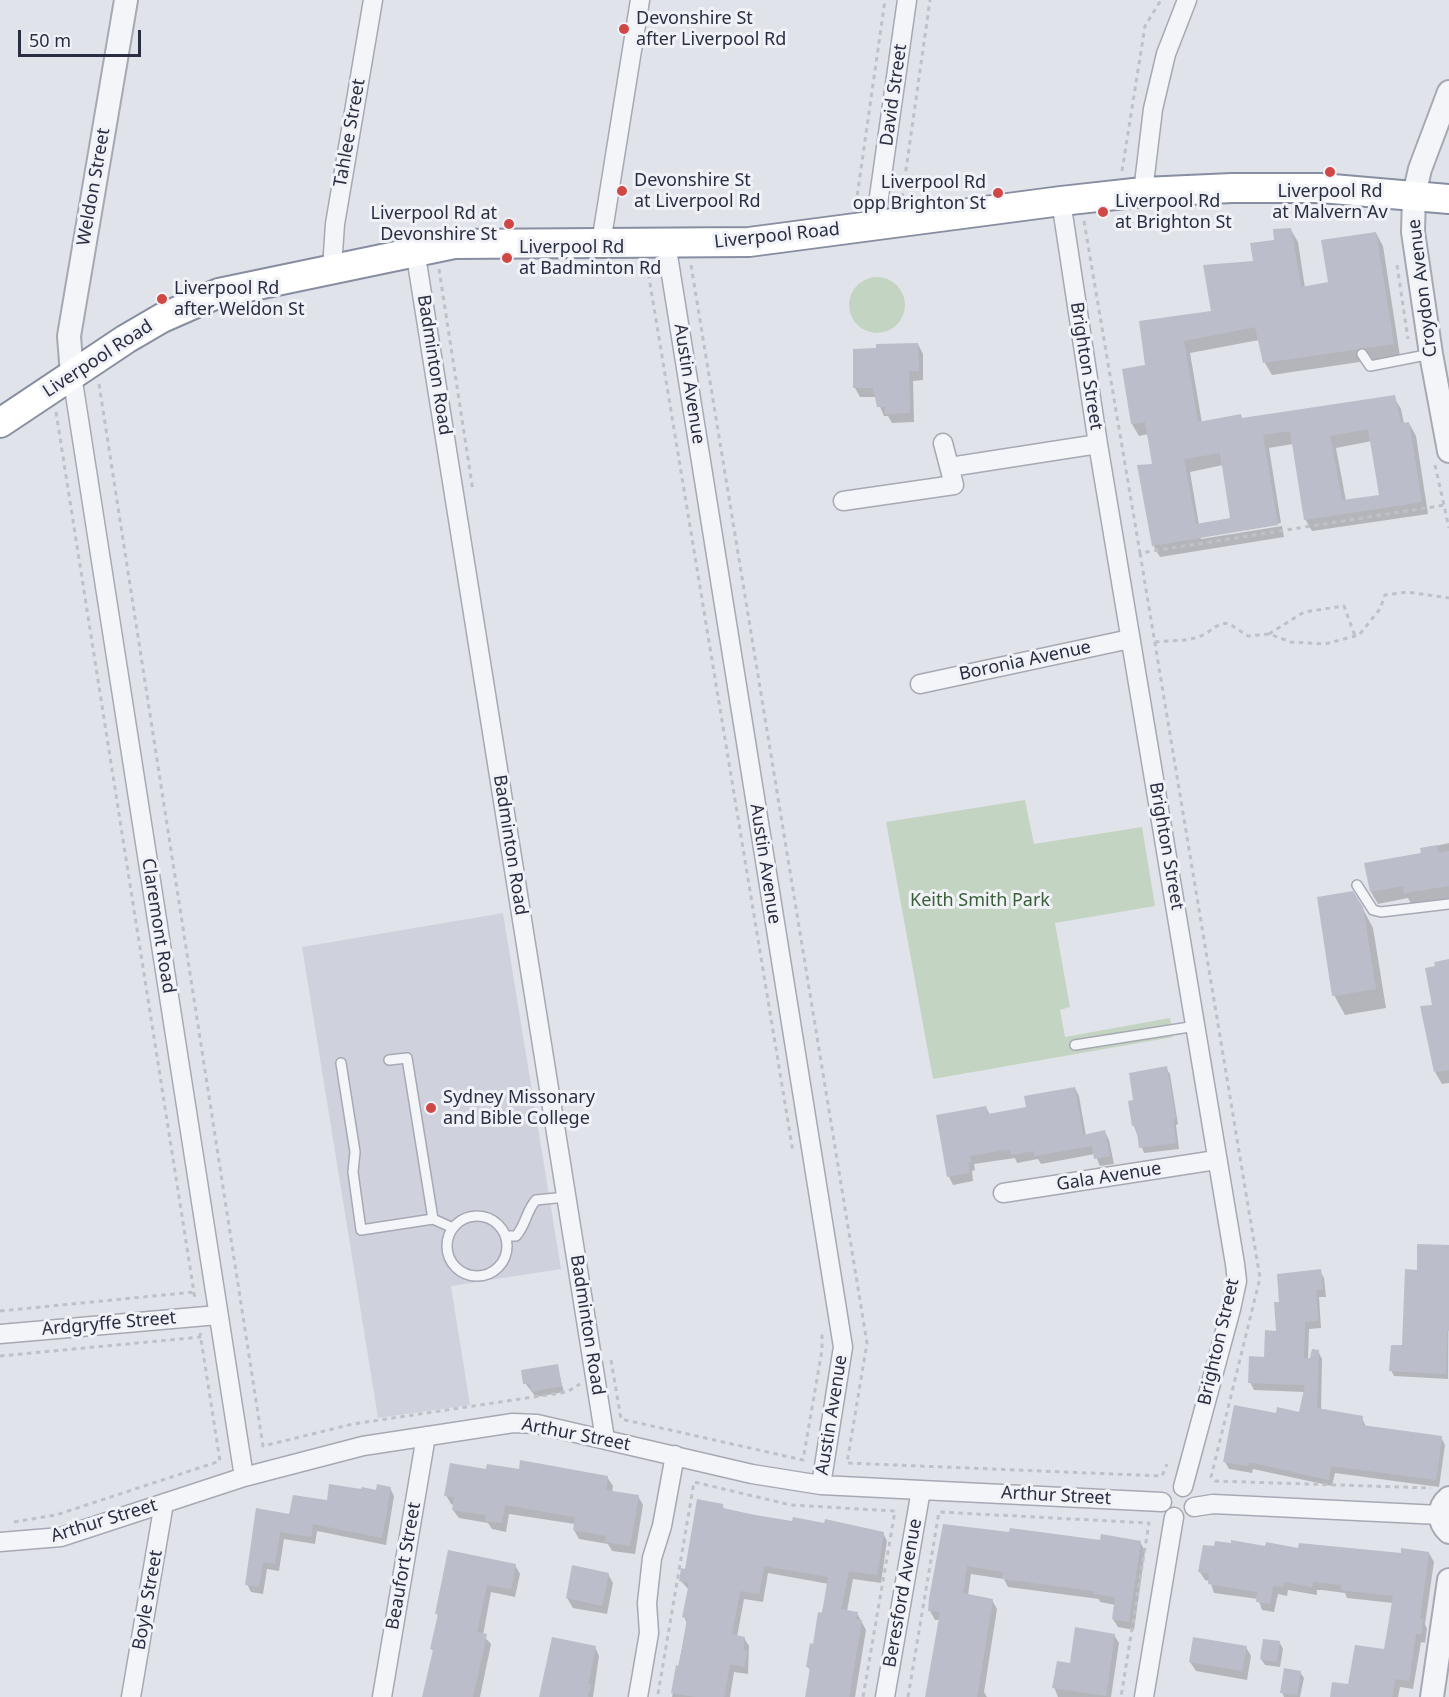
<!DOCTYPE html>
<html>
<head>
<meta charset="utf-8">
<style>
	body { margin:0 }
	#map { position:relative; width:1449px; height:1697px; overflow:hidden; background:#e1e3ea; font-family:"Noto Sans",sans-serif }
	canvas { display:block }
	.scale { position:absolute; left:18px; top:30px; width:123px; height:27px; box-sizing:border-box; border:3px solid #292e42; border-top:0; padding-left:8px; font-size:18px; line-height:21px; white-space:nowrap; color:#292e42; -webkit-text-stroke:4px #f1f2f7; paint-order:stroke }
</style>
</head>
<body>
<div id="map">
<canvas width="1449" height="1697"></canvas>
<div class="scale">50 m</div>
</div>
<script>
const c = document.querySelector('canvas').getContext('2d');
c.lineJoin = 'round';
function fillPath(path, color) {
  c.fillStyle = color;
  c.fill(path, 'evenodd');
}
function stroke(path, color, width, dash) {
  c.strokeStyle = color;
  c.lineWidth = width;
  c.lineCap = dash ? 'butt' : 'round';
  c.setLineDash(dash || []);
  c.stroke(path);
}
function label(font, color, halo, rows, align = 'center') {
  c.font = font + ' "Noto Sans",sans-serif';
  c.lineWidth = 6;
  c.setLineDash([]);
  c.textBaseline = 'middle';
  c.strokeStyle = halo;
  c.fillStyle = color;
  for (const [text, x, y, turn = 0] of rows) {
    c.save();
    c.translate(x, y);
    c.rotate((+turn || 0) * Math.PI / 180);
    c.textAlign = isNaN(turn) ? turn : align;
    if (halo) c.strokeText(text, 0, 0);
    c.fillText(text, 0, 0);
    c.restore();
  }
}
fillPath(new Path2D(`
	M503,913L561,1269L451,1286L470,1405L378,1418L302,947Z`), '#cfd2dc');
fillPath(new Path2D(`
	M849 305a28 28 0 1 1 56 0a28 28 0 1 1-56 0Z
	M1025,800L1034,844L1142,827L1155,906L1055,923L1070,1007L1060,1010L1065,1037L1170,1018L1173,1037L933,1079L886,822Z`), '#c4d4c2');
fillPath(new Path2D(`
	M1291,230L1298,242L1305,288L1330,283L1376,233L1383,246L1400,356L1272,375L1265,363L1259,340L1190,353L1202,423L1243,419L1394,397L1401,409L1404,424L1409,423L1416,436L1428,514L1312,531L1305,519L1293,444L1269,448L1281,523L1200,536L1201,539L1282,526L1284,537L1160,557L1153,545L1154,465L1149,434L1139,436L1132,424L1147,366L1212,312L1255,262ZM1372,441L1381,496L1346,501L1336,448ZM1223,465L1232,519L1199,525L1190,472Z
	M918,344L923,354V380L913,381L914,422L892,423L888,416H884L876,397H860L855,388Z
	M1449,843V899L1412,905L1408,898L1378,904L1371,892L1423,855L1422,849Z
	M1362,907L1373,928L1386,1008L1345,1015L1334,995Z
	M1449,961V1083L1442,1084L1435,1072L1433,1006Z
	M1166,1068L1170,1074L1178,1124L1176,1125L1179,1149L1144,1153L1134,1126Z
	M1075,1088L1079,1096L1086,1136L1105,1132L1109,1140L1114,1164L1100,1166L1095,1154L1041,1164L1038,1159L1017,1163L1015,1158L974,1164L975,1170L972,1171L973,1181L953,1185L949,1177L986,1107L990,1115L1027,1108Z
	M1449,1246L1448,1379L1394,1376L1391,1370Z
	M1320,1271L1324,1278L1326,1297H1319L1321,1328L1309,1329L1308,1359H1311L1318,1351L1322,1359L1321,1410L1362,1418L1366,1427L1441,1437L1445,1445L1439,1487L1335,1473L1332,1486L1253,1469L1252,1473L1229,1469L1225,1462L1277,1415L1301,1413L1305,1392L1254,1390L1250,1382L1278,1332L1281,1303Z
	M557,1366L564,1392L536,1397L525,1383Z
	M520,1470L607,1477L613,1486L612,1492L638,1496L643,1505L635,1554L612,1551L608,1544L579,1539L574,1530L575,1524L509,1514L506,1532L492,1529L488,1523L459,1518L453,1510L454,1505L451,1504L446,1495L487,1471Z
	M390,1488L394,1496L386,1545L317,1531L315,1544L284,1539L279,1571L267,1569L263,1594L251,1592L247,1584L257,1510L291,1516L328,1502Z
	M722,1505L725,1510L755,1517L883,1533L887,1541L881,1583L853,1579L847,1611L857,1613L866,1630L855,1697H806L811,1672L808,1667L829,1584L768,1573L763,1602L744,1599L737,1637L744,1638L749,1646L748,1674L734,1672L730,1697H672L687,1623L684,1617L689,1590L681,1581Z
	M944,1526L1101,1542H1140L1145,1551L1134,1630L1118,1627L1113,1619L1116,1605L1100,1602L1099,1599L1008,1587L1004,1579L971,1574L968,1595L992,1600L997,1609L984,1692L987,1697H928L940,1620H935L930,1611Z
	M1266,1548L1402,1555L1429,1553L1434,1562L1425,1624L1427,1629L1425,1643L1421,1642L1413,1689L1400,1687L1398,1697H1332L1350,1686L1386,1651L1393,1603L1347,1598L1345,1593L1322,1590H1317V1595L1288,1590L1287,1596L1278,1594L1274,1612L1262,1610L1258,1599L1214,1593L1210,1581L1205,1580L1200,1572Z
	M515,1565L520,1574L515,1597L491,1592L483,1635L491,1644L480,1697H425L434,1653L432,1649L439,1617L437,1614Z
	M608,1574L613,1583L607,1614L573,1608L567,1598Z
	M1114,1635L1119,1643L1111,1697H1058L1054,1687L1071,1665Z
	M1280,1643L1283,1649L1280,1667L1265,1665L1261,1659Z
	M595,1647L599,1656L593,1697H540Z
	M1246,1647L1251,1656L1247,1680L1196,1671L1190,1662Z
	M1300,1672L1304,1678L1300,1697H1284L1282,1692Z`), '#0003');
fillPath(new Path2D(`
	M1291,228L1301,287L1328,282L1321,240L1376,232L1394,344L1263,363L1255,327L1184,341L1198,422L1241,414L1242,418L1395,395L1401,423L1409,422L1422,502L1304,520L1290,431L1263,435L1278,525L1152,546L1137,465L1152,464L1145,422L1131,424L1122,369L1145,365L1139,321L1211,311L1203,265L1253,261L1250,243L1274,240L1273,229ZM1368,429L1379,495L1342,500L1330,436ZM1220,453L1230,518L1196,524L1184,459Z
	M918,343L919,371H909L910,413L885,414V407H877L873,388H853V349L876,348V344Z
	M1437,845L1438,853L1449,851V886L1404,893L1403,886L1370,892L1364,863L1421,853L1420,848Z
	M1353,891L1363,907L1376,989L1332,996L1317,897Z
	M1449,959V1070L1434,1072L1420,1006L1432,1005L1425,968L1435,966L1434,962Z
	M1167,1066L1176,1119H1173L1176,1143L1139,1148L1136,1126H1132L1128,1101L1133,1100L1129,1073Z
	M1075,1087L1083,1135L1105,1130L1110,1156L1094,1159L1092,1146L1034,1156V1151L1011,1155L1010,1150H1004L970,1156L971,1162L968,1163L970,1173L947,1177L936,1115L986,1106L988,1114L1026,1107L1024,1096Z
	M1417,1244L1449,1245V1331H1447L1446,1374L1389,1371L1391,1345H1402L1405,1269L1417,1270Z
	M1321,1269L1323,1289L1316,1290L1318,1321L1305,1322L1304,1358H1310L1312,1349L1319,1350L1317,1408L1363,1416L1362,1425L1442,1436L1436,1480L1331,1466L1329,1480L1249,1462L1248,1466L1223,1462L1234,1405L1276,1413L1277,1407L1299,1412L1305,1385L1248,1383L1249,1356L1264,1357L1265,1330L1276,1331L1274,1302H1279L1277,1274Z
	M558,1364L562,1386L531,1392L530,1384H523L521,1370Z
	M520,1460L608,1476L606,1490L639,1495L630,1546L605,1542L606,1536L573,1530L575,1517L505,1505L502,1523L485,1521L486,1515L452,1510L454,1497L444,1496L450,1463L486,1469L487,1464L519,1469Z
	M329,1484L361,1489L362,1487L376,1490L377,1484L391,1487L382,1538L313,1524L311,1537L280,1532L275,1564L263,1562L259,1587L245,1585L256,1508L289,1514L293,1495L327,1500Z
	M697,1499L723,1504V1508L755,1515L792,1521L793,1517L824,1523L825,1519L884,1532L877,1575L849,1571L841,1609L858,1612L856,1619L862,1620L849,1697H805L810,1668L806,1667L810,1643L813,1644L818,1612L822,1613L828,1577L764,1566L759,1594L740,1591L732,1634L745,1637L743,1650L747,1651L744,1667L730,1664L724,1697H696L671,1693L676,1665L679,1666L687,1618L682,1617L689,1583L679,1581L681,1568L685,1569Z
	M943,1524L1009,1532L1010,1528L1100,1540L1101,1534L1141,1541L1129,1622L1112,1619L1115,1597L1094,1594V1591L1002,1579L1003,1572L967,1566L963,1593L993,1599L977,1697H925L940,1612L928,1611L929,1598Z
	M1231,1540L1265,1546L1266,1542L1298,1548L1299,1543L1401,1553V1548L1429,1552L1420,1619H1423L1421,1634H1416L1409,1681L1395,1679L1392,1697H1330L1332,1682L1348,1684L1355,1645L1384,1649L1393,1596L1341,1590V1585L1316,1582H1313L1312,1587L1284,1582L1283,1587L1273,1586L1270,1604L1256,1602L1257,1592L1208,1584L1209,1574L1198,1572L1203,1545L1214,1546L1215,1541L1231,1543Z
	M448,1550L516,1564L511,1589L487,1585L477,1632L487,1634L473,1697H422L433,1650L430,1649L438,1614H435Z
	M572,1565L609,1573L602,1606L566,1598Z
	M1075,1627L1115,1634L1106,1696L1052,1688L1057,1661L1070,1663Z
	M552,1637L596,1646L588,1684H591L588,1697H539Z
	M1193,1637L1247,1646L1242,1671L1189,1662Z
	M1263,1639L1280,1641L1277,1662L1260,1659Z
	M1284,1668L1301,1671L1297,1695L1280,1693Z`), '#bbbeca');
const service = new Path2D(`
	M1362,354L1370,366L1431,354
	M1357,885L1373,910L1381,912L1449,904
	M1075,1045L1196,1026
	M389,1060L407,1058L433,1219L453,1228
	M341,1063L355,1152L353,1172L361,1230L433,1219
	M447 1246a30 30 0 1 1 60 0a30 30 0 1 1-60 0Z
	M506,1236H516C526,1225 526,1211 536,1200L566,1197`);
const minor = new Path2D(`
	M1143,192L1153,109L1166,54L1187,0
	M1061,201L1098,444L1235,1264L1237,1281L1231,1309L1183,1487
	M875,225L907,0
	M601,243L640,0
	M666,243L843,1347L821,1485
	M415,250L605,1439
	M332,268L335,224L373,0
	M72,375L244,1477
	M950,467L1098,444
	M843,501L954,485L943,443
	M920,684L1130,639
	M1003,1193L1216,1160
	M0,1334L218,1315
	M1194,1507L1213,1504L1440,1515
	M0,1542L61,1537L244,1477L363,1446L513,1423L537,1424L752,1474L821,1485L1162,1502
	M131,1697L164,1503
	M382,1697L426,1436
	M638,1697L649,1633L647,1603L652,1558L662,1526L675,1455
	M885,1697L921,1490
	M1144,1697L1174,1517`);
const tertiary = new Path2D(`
	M1449,92L1420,169L1414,195L1413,232L1431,354L1449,451
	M72,375L69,336L126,0
	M1449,1498C1437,1508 1438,1522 1449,1532
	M1432,1697L1449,1580`);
const trunk = new Path2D(`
	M0,423L126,339L162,318L219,293L454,244L749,242L1061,201L1143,192L1232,188H1321L1449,199`);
stroke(service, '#a6a9b4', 12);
stroke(minor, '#a6a9b4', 21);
stroke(tertiary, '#a6a9b4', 26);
stroke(trunk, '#888ea1', 32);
stroke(new Path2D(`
	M1122,171L1145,26L1161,0
	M902,198L930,0
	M856,204L885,0
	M1084,221L1140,553L1445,505
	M647,265L793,1152
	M691,265L867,1343L847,1463L1162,1476L1167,1464
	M1397,265L1408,339
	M439,269L473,491
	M99,384L263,1446L353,1424L567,1392L580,1384
	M56,412L195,1299
	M1435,465L1449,528
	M1140,553L1260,1278L1211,1477L1215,1481L1431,1488
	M1269,634L1304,612L1344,606L1355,636
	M1155,642C1170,640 1189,642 1203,635C1215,629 1211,626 1228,623L1248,636L1269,634L1291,642L1325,644L1359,635L1380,609L1385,595L1407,592L1449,598
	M0,1311L194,1292
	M0,1356L201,1337
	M611,1360L621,1419L803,1460L822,1350V1333
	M14,1522L56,1515L220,1461L200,1333
	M658,1694L694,1482L791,1505L895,1511L863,1697
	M908,1697L939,1512L1149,1523L1121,1697`), '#bfc1c9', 3, [4.5, 4.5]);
stroke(service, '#f4f5f8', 9);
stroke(minor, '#f4f5f8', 18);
stroke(tertiary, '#f4f5f8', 22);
stroke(trunk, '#fff', 28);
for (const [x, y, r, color] of [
	[624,29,6,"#d04845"],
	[1330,172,6,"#d04845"],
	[622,191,6,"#d04845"],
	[998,193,6,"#d04845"],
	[1103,212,6,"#d04845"],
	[509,224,6,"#d04845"],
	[507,258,6,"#d04845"],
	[162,299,6,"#d04845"],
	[431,1108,6,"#d04845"]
]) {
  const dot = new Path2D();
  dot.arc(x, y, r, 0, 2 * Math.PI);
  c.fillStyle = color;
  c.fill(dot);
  stroke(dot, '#f1f2f7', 2);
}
label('18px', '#292e42', '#f1f2f7', [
	["Devonshire St",636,19],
	["after Liverpool Rd",636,40],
	["Devonshire St",634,181],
	["at Liverpool Rd",634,202],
	["Liverpool Rd",986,183,"right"],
	["opp Brighton St",986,204,"right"],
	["Liverpool Rd",1330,192,"center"],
	["at Malvern Av",1330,213,"center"],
	["Liverpool Rd",1115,202],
	["at Brighton St",1115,223],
	["Liverpool Rd at",497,214,"right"],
	["Devonshire St",497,235,"right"],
	["Liverpool Rd",519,248],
	["at Badminton Rd",519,269],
	["Liverpool Rd",174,289],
	["after Weldon St",174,310],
	["Sydney Missonary",443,1098],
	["and Bible College",443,1119]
], 'left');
label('18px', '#292e42', '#f1f2f7', [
	["David Street",894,95,-82],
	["Tahlee Street",350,133,-80],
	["Weldon Street",94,187,-80],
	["Liverpool Road",777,236,-6],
	["Croydon Avenue",1423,288,-97],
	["Liverpool Road",98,359,-33],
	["Badminton Road",434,365,81],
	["Brighton Street",1086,366,81],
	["Austin Avenue",689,384,81],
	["Boronia Avenue",1025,661,-12],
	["Badminton Road",510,845,81],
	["Brighton Street",1166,846,80],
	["Austin Avenue",765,864,81],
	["Claremont Road",158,926,81],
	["Gala Avenue",1109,1177,-9],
	["Ardgryffe Street",109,1324,-5],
	["Badminton Road",587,1325,81],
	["Brighton Street",1219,1342,-77],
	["Austin Avenue",832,1415,-81],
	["Arthur Street",576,1435,11],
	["Arthur Street",1056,1496,3],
	["Arthur Street",104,1521,-17],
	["Beaufort Street",404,1566,-80],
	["Beresford Avenue",903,1593,-80],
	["Boyle Street",148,1600,-80]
]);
label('18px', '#375e36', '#f1f2f7', [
	["Keith Smith Park",980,901]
]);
</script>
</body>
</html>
